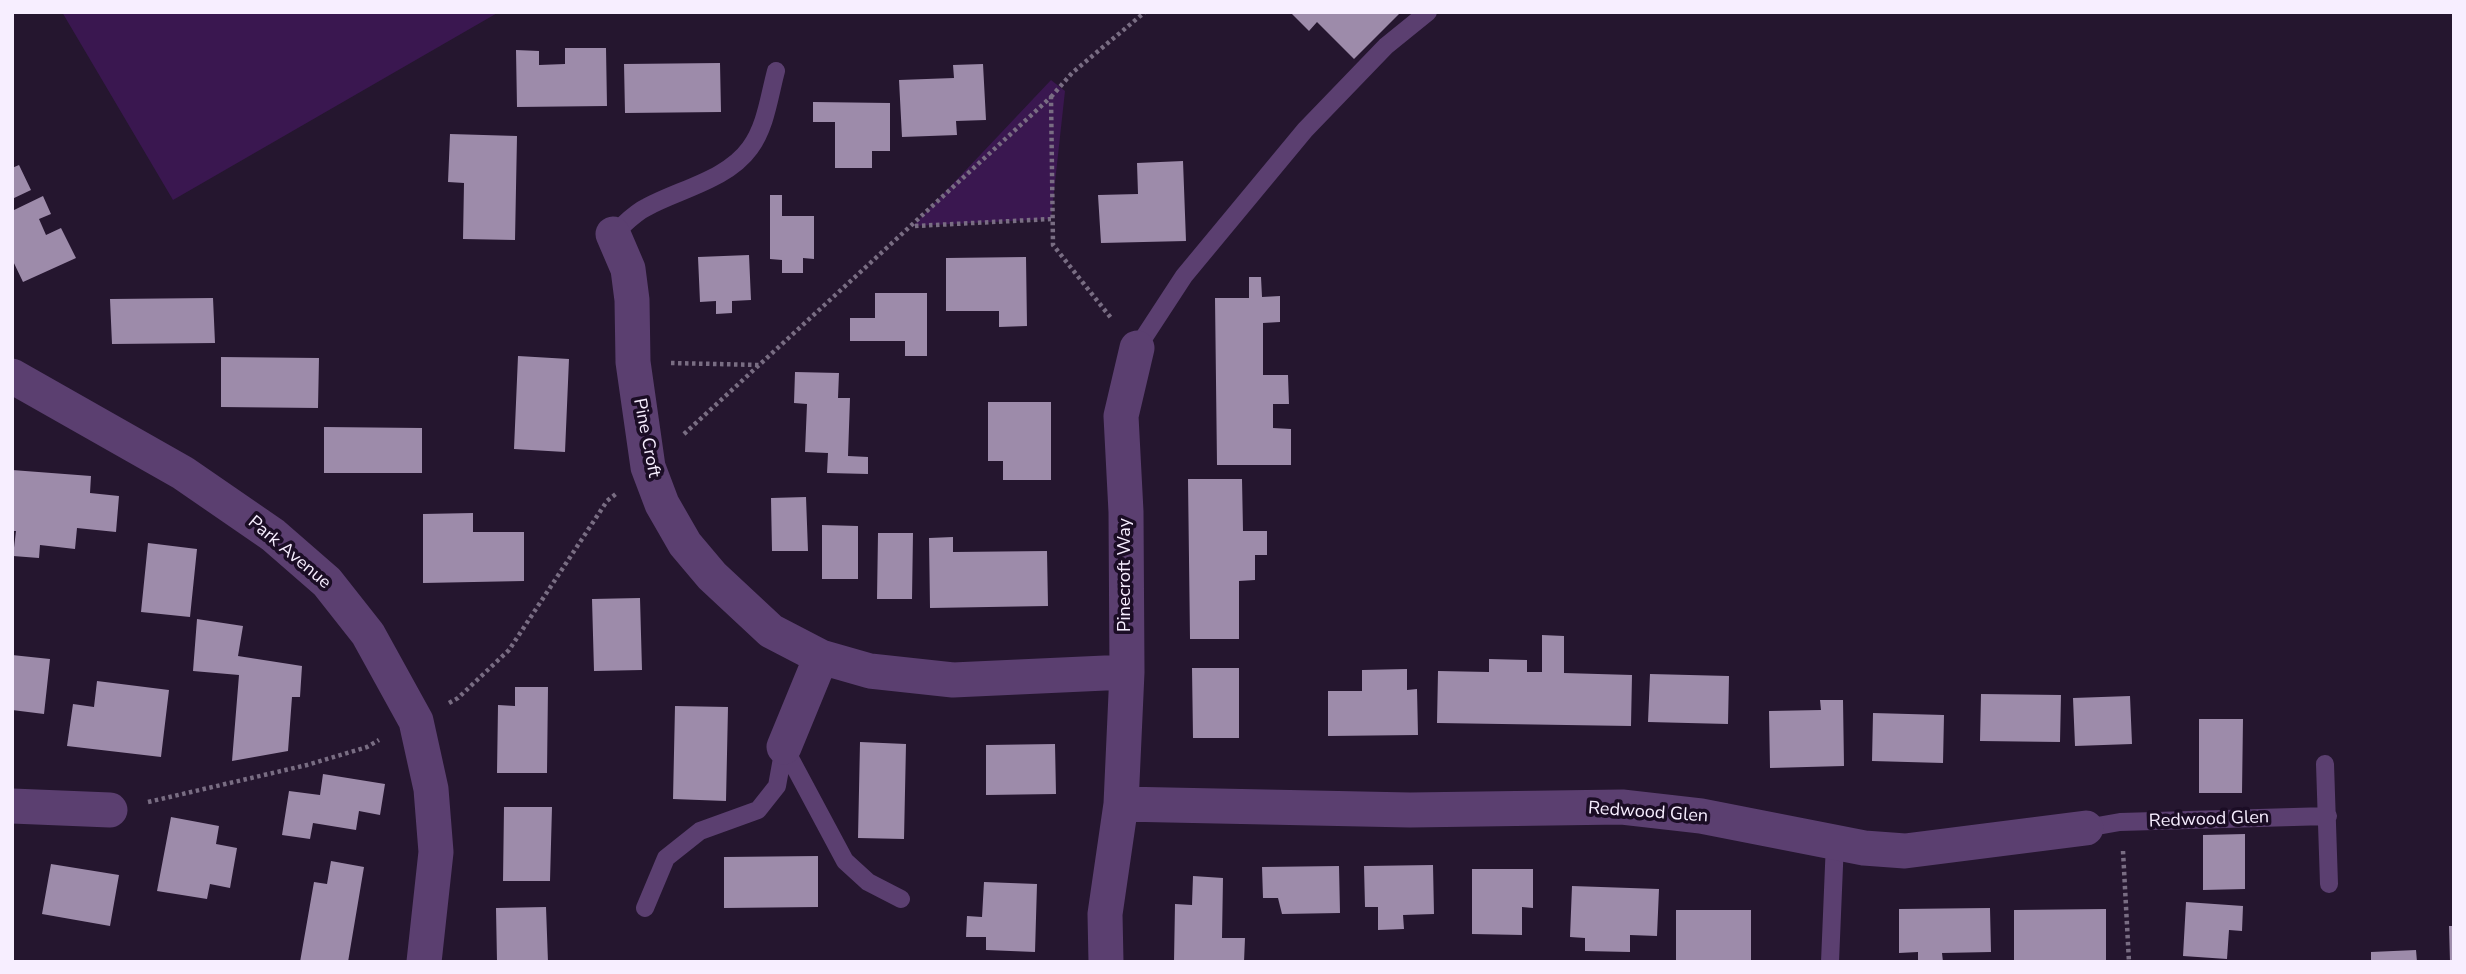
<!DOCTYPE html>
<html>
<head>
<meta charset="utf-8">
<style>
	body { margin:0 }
	#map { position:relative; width:2466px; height:974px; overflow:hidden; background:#25162f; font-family:"Nunito Sans",sans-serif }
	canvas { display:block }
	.frame { position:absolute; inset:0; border:14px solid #f7eeff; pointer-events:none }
</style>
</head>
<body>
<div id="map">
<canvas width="2466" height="974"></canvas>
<div class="frame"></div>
</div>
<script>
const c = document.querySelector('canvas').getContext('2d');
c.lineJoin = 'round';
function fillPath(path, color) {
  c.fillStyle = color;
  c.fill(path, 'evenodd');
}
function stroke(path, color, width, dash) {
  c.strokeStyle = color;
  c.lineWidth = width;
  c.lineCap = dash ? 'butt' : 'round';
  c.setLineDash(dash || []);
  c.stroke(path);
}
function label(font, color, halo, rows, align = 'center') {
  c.font = font + ' "Nunito Sans",sans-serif';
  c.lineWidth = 7;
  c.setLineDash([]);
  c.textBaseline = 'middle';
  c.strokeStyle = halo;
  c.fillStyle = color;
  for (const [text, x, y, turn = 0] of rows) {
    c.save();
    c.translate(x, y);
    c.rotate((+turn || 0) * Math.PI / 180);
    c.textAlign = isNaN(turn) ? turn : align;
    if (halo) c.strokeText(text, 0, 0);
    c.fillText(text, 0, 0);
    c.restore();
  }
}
fillPath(new Path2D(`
	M62,12H499L173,200Z
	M1051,80L1065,91L1051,219L913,226Z`), '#3a1750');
fillPath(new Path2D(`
	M1290,12H1401L1354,59L1317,22L1309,31Z
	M565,48H606L607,106L517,107L516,50L539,51V65L565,64Z
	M720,63L721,112L625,113L624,64Z
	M983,64L986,120L956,121L957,135L902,137L899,80L954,78L953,65Z
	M813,102L890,103V151H872V168H835V122H813Z
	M450,134L517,136L515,240L463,239L464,183L448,182Z
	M1183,161L1186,241L1101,243L1098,195L1138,194L1137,163Z
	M19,165L31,190L12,199V168Z
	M770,195H782V216H814V259L803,258V273H782V260L770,259Z
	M43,196L51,214L39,219L46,235L61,228L76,258L23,282L12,259V211Z
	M749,255L751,300L732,301V313L716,314V301L700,302L698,257Z
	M1026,257L1027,326L999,327V311H946V258Z
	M1249,277H1261L1262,297L1280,296V322L1263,323V375H1288L1289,404H1273V428L1291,429V465H1217L1215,298H1249Z
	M875,293H927V356H905V341H850V318H875Z
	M213,298L215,343L112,344L110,299Z
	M518,356L569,359L565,452L514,449Z
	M221,357L319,358L318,408L221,407Z
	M795,372L839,373L838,398H850L848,456L868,457V474L827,473L828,453L805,452L807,404L794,403Z
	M988,402H1051V480H1003V461H988Z
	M324,427L422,428V473H324Z
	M12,470L91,476L90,493L119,496L116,532L77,528L75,549L40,545L39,558L13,556L16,531H12Z
	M1188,479H1242L1243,531H1267V555H1255V580L1239,581V639H1190Z
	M806,497L808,551H772L771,498Z
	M473,513V532H524V581L423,583V514Z
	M822,525L858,526V579H822Z
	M878,533H913L912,599H877Z
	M953,537V552L1047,551L1048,606L930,608L929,538Z
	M148,543L197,549L190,617L141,612Z
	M640,598L642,670L594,671L592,599Z
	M197,619L243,626L238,656L302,666L300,697H292L288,751L232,761L239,675L193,671Z
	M1542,635L1564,636V673L1632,675L1631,726L1437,723L1438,671L1489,672V659L1527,660V672H1542Z
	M12,655L50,659L44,714L12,710Z
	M1192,668H1239V738H1193Z
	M1407,669V690L1417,689L1418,735L1328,736V691H1362V670Z
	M1650,674L1729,676L1728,724L1648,722Z
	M97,681L169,690L161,757L67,746L73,704L94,707Z
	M515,687H548L547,773H497L498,705L515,706Z
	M1981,694L2061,695L2060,742L1980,741Z
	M2130,696L2132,744L2075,746L2073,698Z
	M1820,700H1843L1844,766L1770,768L1769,711L1821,710Z
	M675,706L728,707L726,801L673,799Z
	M1873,713L1944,715L1943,763L1872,761Z
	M2199,719H2243L2242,793H2199Z
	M860,742L906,744L904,839L858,838Z
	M1055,744L1056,794L986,795V745Z
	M323,774L385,784L380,815L359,811L356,830L313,823L310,839L282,835L289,791L320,795Z
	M504,807H552L550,881H503Z
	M171,817L219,826L216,844L237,848L230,888L210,884L207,899L157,891Z
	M2245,834V889L2203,890V835Z
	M818,856V907L724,908V857Z
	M331,861L364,867L348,962H300L314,882L327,884Z
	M51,864L119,875L110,926L42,914Z
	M1433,865L1434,914L1403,915L1404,929L1378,930V907H1365L1364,866Z
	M1339,866L1340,913L1282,914L1278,898H1263L1262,867Z
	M1472,869H1533V908L1522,907V935L1472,934Z
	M1193,876L1223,878L1222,938H1245L1244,962H1174L1175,904L1192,905Z
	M984,882L1037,884L1035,952L986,950V937H966L967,916L982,917Z
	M1572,886L1659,889L1657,936L1630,935V952L1585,951V938L1570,937Z
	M2186,902L2243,906L2242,931L2229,930L2227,959L2183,956Z
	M546,907L548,962H497L496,908Z
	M1990,908L1991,952L1942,953L1943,962H1918V952L1899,953V909Z
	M2106,909V962H2014V910Z
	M1676,910H1751V962L1676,961Z
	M2449,926H2454V962H2450Z
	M2416,950L2417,962H2371V952Z`), '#9d8baa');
stroke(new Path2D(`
	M1051,97L1072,73L1145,12
	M915,226L1051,219
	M671,363L760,365
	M684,434L1051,97L1053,245L1111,318
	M449,703L458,698L509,650L607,501L617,493
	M148,802L307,765L367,747L379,740
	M2123,851L2129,962`), '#796d83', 4.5, [3.5, 3.5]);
stroke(new Path2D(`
	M613,234C624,225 634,213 647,207C680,189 727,180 750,148C766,126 769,97 776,71
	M1137,348L1184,276L1305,130L1386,46L1428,12
	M2325,764L2329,884
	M2086,828L2120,822L2328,816
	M645,908L666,858L700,831L758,810L777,786L784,747L845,861L868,882L901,899
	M1830,962L1835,842`), '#5b3f70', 18);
stroke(new Path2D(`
	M613,234L628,269L632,300L633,362L648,467L662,504L685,544L712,576L771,631L821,657L870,671L953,680L1127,672
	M12,376L183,473L273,535L327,582L368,634L416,721L431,789L436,852L424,962
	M784,747L821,657
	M1121,804L1410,810L1622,807L1701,816L1864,848L1905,851L2086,828
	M12,806L110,810
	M1106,962L1105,914L1121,804L1127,672L1126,512L1121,416L1137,348`), '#5b3f70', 35);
label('18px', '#f7eeff', '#1b0d25', [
	["Pine Croft",646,438,79],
	["Park Avenue",289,553,40],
	["Pinecroft Way",1126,575,-90],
	["Redwood Glen",1648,813,4],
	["Redwood Glen",2209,820,-2]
]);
</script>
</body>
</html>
